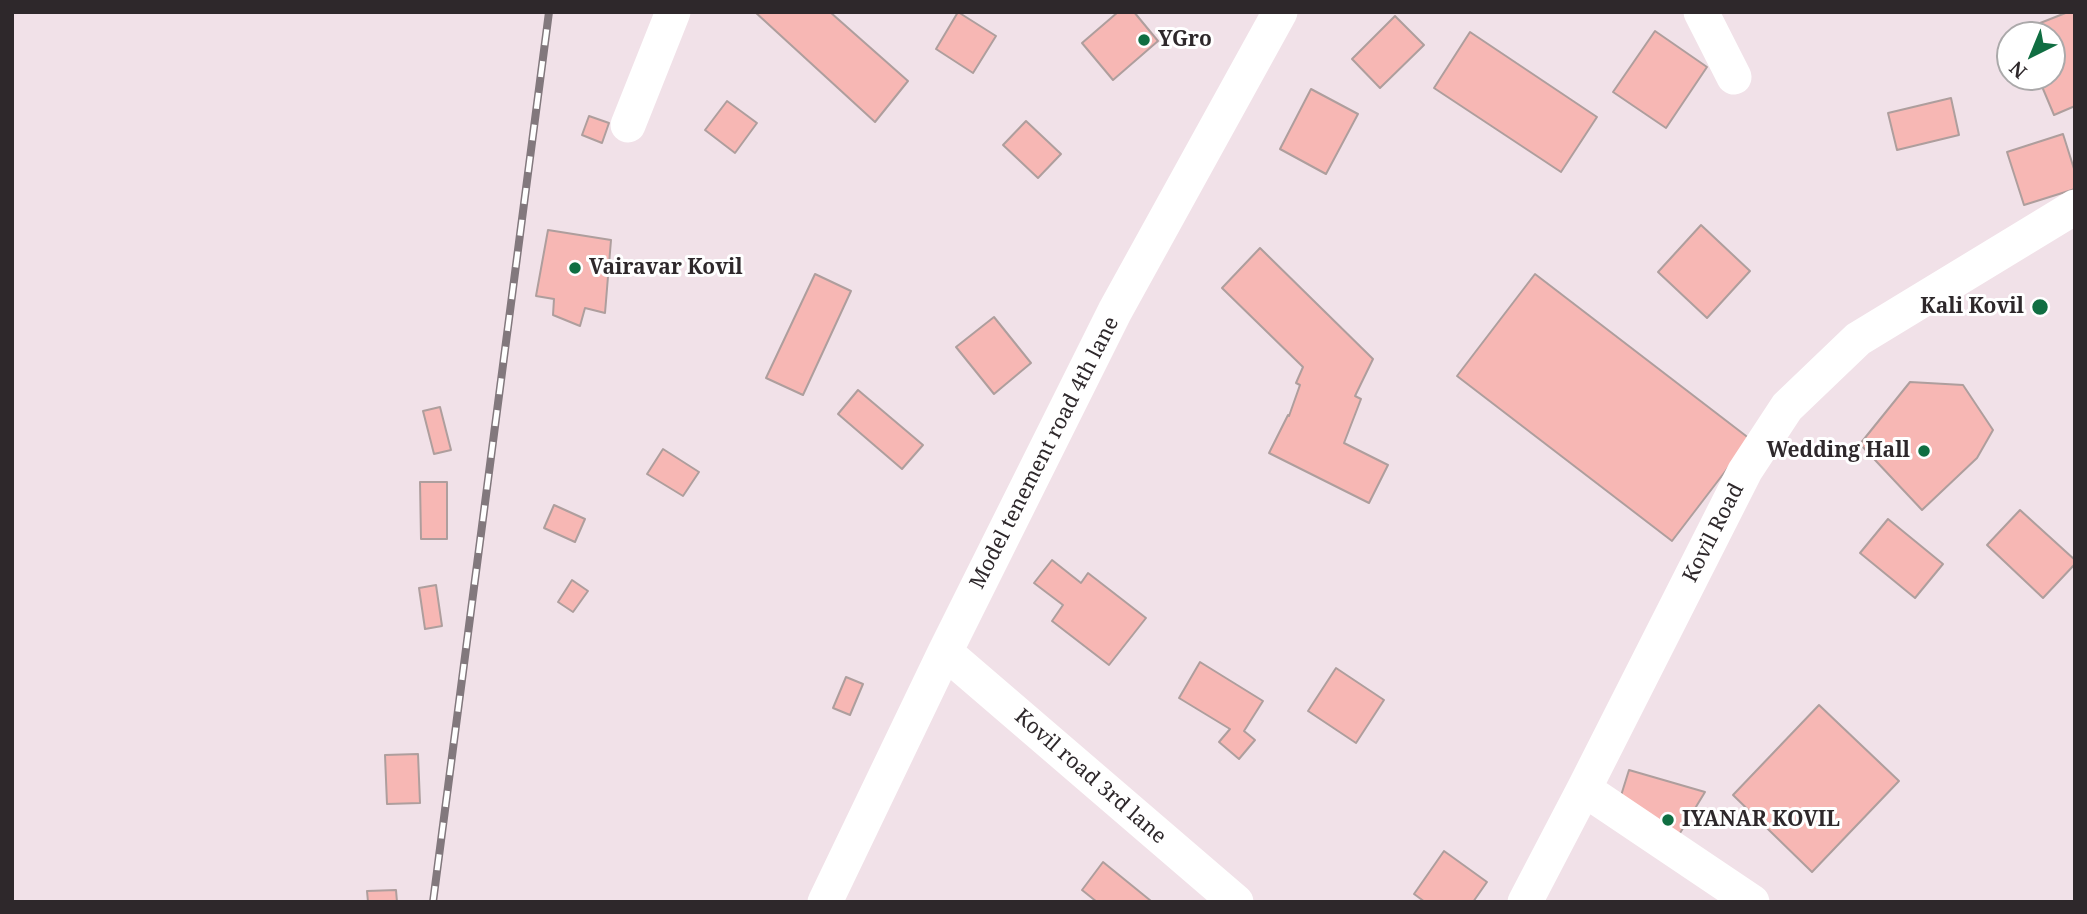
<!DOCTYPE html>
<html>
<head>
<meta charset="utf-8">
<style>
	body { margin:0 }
	#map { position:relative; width:2087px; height:914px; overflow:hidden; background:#f1e1e8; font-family:"Noto Serif",serif }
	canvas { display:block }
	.frame { position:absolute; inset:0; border:14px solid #2e282b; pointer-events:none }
	.north { position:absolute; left:1996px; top:21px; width:70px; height:70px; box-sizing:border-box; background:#fff; border:2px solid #aba9aa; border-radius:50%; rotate:223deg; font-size:19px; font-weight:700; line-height:28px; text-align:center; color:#2e282b }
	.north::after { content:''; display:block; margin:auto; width:24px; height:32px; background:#106e42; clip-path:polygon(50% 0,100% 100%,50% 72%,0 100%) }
</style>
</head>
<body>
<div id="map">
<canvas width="2087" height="914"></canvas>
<div class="frame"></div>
<div class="north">N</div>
</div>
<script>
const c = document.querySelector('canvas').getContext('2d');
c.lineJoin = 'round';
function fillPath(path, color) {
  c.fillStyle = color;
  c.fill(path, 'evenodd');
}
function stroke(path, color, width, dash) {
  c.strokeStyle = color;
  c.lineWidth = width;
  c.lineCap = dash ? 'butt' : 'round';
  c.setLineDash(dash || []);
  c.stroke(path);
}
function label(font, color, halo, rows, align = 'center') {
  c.font = font + ' "Noto Serif",serif';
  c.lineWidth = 6;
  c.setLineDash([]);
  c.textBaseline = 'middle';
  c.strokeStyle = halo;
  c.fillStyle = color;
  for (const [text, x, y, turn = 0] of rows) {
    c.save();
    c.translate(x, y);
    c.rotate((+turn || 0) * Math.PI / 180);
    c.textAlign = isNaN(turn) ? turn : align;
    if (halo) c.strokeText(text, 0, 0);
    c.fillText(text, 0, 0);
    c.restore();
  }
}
const building = new Path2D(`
	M755,12H830L908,81L875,122Z
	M958,12L996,36L973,73L936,49Z
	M1118,12H1134L1158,41L1113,80L1082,43Z
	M2068,12H2075V106L2054,115L2038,77H2052V35H2021L2020,31Z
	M1395,16L1424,45L1380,88L1352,59Z
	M1655,31L1707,67L1666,128L1613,92Z
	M1470,32L1597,117L1561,172L1434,88Z
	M1311,89L1358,114L1326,174L1280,149Z
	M1951,98L1959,135L1897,150L1888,113Z
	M727,101L757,123L735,153L705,130Z
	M589,116L609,123L602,143L582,135Z
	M1026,121L1061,154L1038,178L1003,145Z
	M2063,134L2075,172V189L2024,205L2007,152Z
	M1701,225L1750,271L1707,318L1658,272Z
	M548,230L611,240L605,313L585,308L580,326L553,315L554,299L536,296Z
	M1260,248L1373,359L1355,396L1361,399L1344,443L1388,465L1369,503L1269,453L1288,415L1289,416L1300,385L1296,383L1303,367L1222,288Z
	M815,274L851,291L803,395L766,378Z
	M1535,274L1750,439L1672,541L1457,376Z
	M994,317L1031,363L994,394L956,347Z
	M1910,382L1963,385L1993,430L1977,458L1922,510L1860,444Z
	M858,390L923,445L902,469L838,414Z
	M440,407L451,450L434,454L423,411Z
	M663,449L699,472L683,496L647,474Z
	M420,482H447V539H421Z
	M554,505L585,519L575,542L544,528Z
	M2020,510L2075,560V564L2043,598L1987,545Z
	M1888,519L1943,564L1915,598L1860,553Z
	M1052,560L1081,583L1088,573L1146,618L1109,665L1052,621L1063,605L1034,583Z
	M572,580L588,591L573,612L558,602Z
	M436,585L442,626L425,629L419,588Z
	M1200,662L1263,701L1244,731L1255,740L1239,759L1219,742L1230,729L1179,698Z
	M1336,668L1384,700L1356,743L1308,711Z
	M846,677L863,684L850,715L833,708Z
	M1819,705L1899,781L1812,872L1733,795Z
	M418,754L420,803L387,804L385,755Z
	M1629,770L1705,792L1677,838L1619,802Z
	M1444,851L1487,882L1473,902H1425L1414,894Z
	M1103,862L1151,901V902H1097L1082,890Z
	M396,890L397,902H368L367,891Z`);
fillPath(building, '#f7b7b4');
stroke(building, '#ae9e9d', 2);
stroke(new Path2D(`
	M1701,12L1734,77
	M628,125L673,12
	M945,652L1236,902
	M1584,789L1752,902
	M825,902L945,652L1115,311L1280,12
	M1525,902L1584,789L1745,471L1787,407L1858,339L2075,207`), '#fff', 35);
const rail = new Path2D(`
	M433,902L549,12`);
stroke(rail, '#82787d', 8);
stroke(rail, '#fff', 5, [16]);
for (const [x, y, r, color] of [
	[1144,40,7,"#106e42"],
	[575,268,7,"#106e42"],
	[2040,307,9,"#106e42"],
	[1924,451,7,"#106e42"],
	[1668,820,7,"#106e42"]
]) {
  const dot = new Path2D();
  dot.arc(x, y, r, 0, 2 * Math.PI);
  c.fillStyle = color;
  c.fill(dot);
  stroke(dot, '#fff', 2.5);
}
label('bold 21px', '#2e282b', '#fff', [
	["YGro",1158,40],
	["Vairavar Kovil",589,268],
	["Kali Kovil",2024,307,"right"],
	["Wedding Hall",1910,451,"right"],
	["IYANAR KOVIL",1682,820]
], 'left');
label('21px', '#2e282b', '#fff', [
	["Model tenement road 4th lane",1045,453,-63],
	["Kovil Road",1714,533,-63],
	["Kovil road 3rd lane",1090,777,41]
]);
</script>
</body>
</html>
